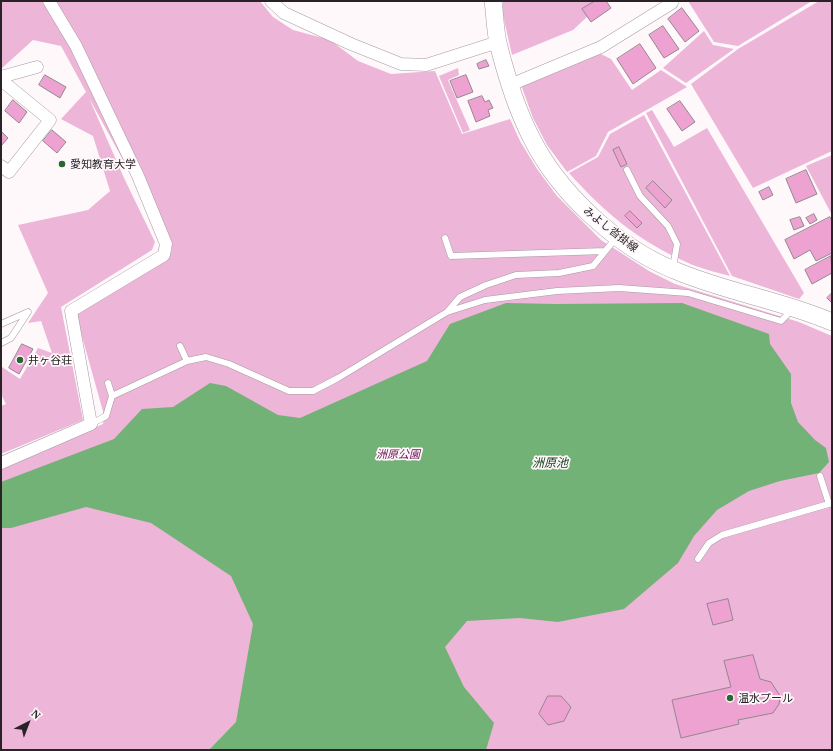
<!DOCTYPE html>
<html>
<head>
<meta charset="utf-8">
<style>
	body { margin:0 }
	#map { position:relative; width:833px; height:751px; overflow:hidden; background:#fef8fb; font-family:Georgia,serif }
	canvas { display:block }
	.frame { position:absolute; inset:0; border:2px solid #292327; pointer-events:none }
	.north { position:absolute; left:8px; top:703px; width:40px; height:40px; -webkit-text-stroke:3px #fef8fb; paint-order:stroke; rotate:42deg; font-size:11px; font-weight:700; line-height:16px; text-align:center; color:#292327 }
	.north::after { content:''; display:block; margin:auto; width:14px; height:18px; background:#292327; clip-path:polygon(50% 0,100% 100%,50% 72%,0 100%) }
</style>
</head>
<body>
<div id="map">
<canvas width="833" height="751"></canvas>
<div class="frame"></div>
<div class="north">N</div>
</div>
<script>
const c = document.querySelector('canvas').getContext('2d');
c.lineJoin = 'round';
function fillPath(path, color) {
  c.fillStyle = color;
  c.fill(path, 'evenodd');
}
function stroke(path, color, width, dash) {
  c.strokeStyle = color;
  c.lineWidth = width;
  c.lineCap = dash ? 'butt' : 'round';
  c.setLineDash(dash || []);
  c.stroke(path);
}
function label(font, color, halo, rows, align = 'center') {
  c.font = font + ' Georgia,"Noto Sans JP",serif';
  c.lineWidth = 3.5;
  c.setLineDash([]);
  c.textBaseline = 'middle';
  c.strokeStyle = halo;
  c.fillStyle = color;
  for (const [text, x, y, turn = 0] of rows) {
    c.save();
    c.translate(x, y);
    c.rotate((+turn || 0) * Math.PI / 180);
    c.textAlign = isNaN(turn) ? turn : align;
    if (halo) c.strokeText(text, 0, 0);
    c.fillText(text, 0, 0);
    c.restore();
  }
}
fillPath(new Path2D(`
	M1,1H260L273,17L293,30L330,40L358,61L391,74L435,71L462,134L510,119L520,141L537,169L557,196L601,240L649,271L675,284L799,322L832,336V750H1V467L103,424L104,415L76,315L169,257L172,249L89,98L124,178L155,242L152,250L61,307L83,420L1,454V406L6,404L1,394V369L2,367L20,379L38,348L52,353L41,321L28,323L48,293L18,225L88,210L110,191L93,136L61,119L86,92L61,46L33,40L1,69Z
	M503,1H604L573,30L512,55L502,11Z
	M688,1H812L738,46L714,42Z
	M819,1H832V151L753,188L691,84L738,49Z
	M704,31L713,45L734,49L686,83L663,68Z
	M599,53L611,59L632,90L661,70L687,87L608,132L596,156L567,172L547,145L533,118L521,85Z
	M458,68L459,75L448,80L470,130L463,133L439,76Z
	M652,110L674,147L707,128L804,293L799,299L732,276L646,113Z
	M644,115L730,276C715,272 699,268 686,262C637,240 604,212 569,173L598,157L610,134Z
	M832,155V215L806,166Z`), '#edb5d7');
fillPath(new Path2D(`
	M506,303L556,304L682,303L769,334L770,344L791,374V403L798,422L815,440L826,448L829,462L819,473L780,481L749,491L717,510L694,536L678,563L624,609L558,622L520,618L467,621L445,647L464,687L494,723L486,750H209L236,722L253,624L231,576L151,523L86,507L11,528H1V482L114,439L142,409L173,407L210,383L226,386L278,415L300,418L427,361L450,324Z`), '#72b276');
const building = new Path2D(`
	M595,1H606L611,8L591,22L582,9Z
	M682,8L699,31L685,42L668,19Z
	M663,26L679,49L664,58L649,35Z
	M640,44L656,68L633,84L617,59Z
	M486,60L489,66L479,69L477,64Z
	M45,75L66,87L60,98L39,85Z
	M466,75L473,92L457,98L450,81Z
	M482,96L485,102L489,100L493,108L488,110L490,116L476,122L468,101Z
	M13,100L27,112L19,123L5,111Z
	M680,101L695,122L682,131L667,109Z
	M52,130L66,142L57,153L43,141Z
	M1,131L8,138L1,146Z
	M619,147L627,164L621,167L613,150Z
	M806,170L817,194L796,203L786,179Z
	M653,181L672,200L665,208L646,188Z
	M769,187L773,195L763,200L759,192Z
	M630,211L642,223L637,228L625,216Z
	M814,214L817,220L810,224L806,218Z
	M800,217L804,226L794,230L790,220Z
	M830,217L832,221V253L816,261L810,250L794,259L785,240Z
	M831,256L832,273L812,284L805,270Z
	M832,293V303L827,298Z
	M22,344L33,349L19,374L9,368Z
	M728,599L733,620L713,625L707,604Z
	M753,655L760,679L771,682L780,696L779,704L773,713L738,720L739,724L681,738L672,700L731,687L724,661Z
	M548,696H561L571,707L564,721L548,725L539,714Z`);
fillPath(building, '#eea2d2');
stroke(building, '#94868e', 1);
const service = new Path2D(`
	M627,170L640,196L668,226L677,244L673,268
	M445,238L451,256L605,251
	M448,311L460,297L486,285L516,275L559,273L593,266L616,238
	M1,324L28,312L11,338L1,343
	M180,346L187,361
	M108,383L112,396
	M91,424L106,416L112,396L187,361L206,357L229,364L289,391H313L338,378L447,312L485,300L557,291L619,288L688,293L781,321L793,309
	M820,476L829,504
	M698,559L709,543L722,535L832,503`);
const minor = new Path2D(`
	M271,1L284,13L351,44L401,64L426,65L498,42
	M1,77L37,67
	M1,80L50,120L9,172L1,166
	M510,85L601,47L672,3
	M1,463L91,424L71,311L164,255L166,244L138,176L76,46L49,1`);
const secondary = new Path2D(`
	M493,1C495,15 495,29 498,43C506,75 516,108 531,137C558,192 617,247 674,270C725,292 781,300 832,322`);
stroke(service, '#a89aa2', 7);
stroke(minor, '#a89aa2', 13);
stroke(secondary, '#a89aa2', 18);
stroke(service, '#fff', 6);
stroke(minor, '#fff', 12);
stroke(secondary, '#fff', 17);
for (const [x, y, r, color] of [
	[62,164,4,"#286730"],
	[20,360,4,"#286730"],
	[730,698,4,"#286730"]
]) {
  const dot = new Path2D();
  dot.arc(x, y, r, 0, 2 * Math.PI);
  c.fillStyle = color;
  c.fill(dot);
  stroke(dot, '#fef8fb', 1.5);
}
label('11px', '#292327', '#fef8fb', [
	["愛知教育大学",70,164],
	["井ヶ谷荘",28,360],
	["温水プール",738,698]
], 'left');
label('11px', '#292327', '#fef8fb', [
	["みよし沓掛線",611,229,38]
]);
label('italic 11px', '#6b1353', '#fef8fb', [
	["洲原公園",398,454]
]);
label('italic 12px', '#0e3d15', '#fef8fb', [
	["洲原池",550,462]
]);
</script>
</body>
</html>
